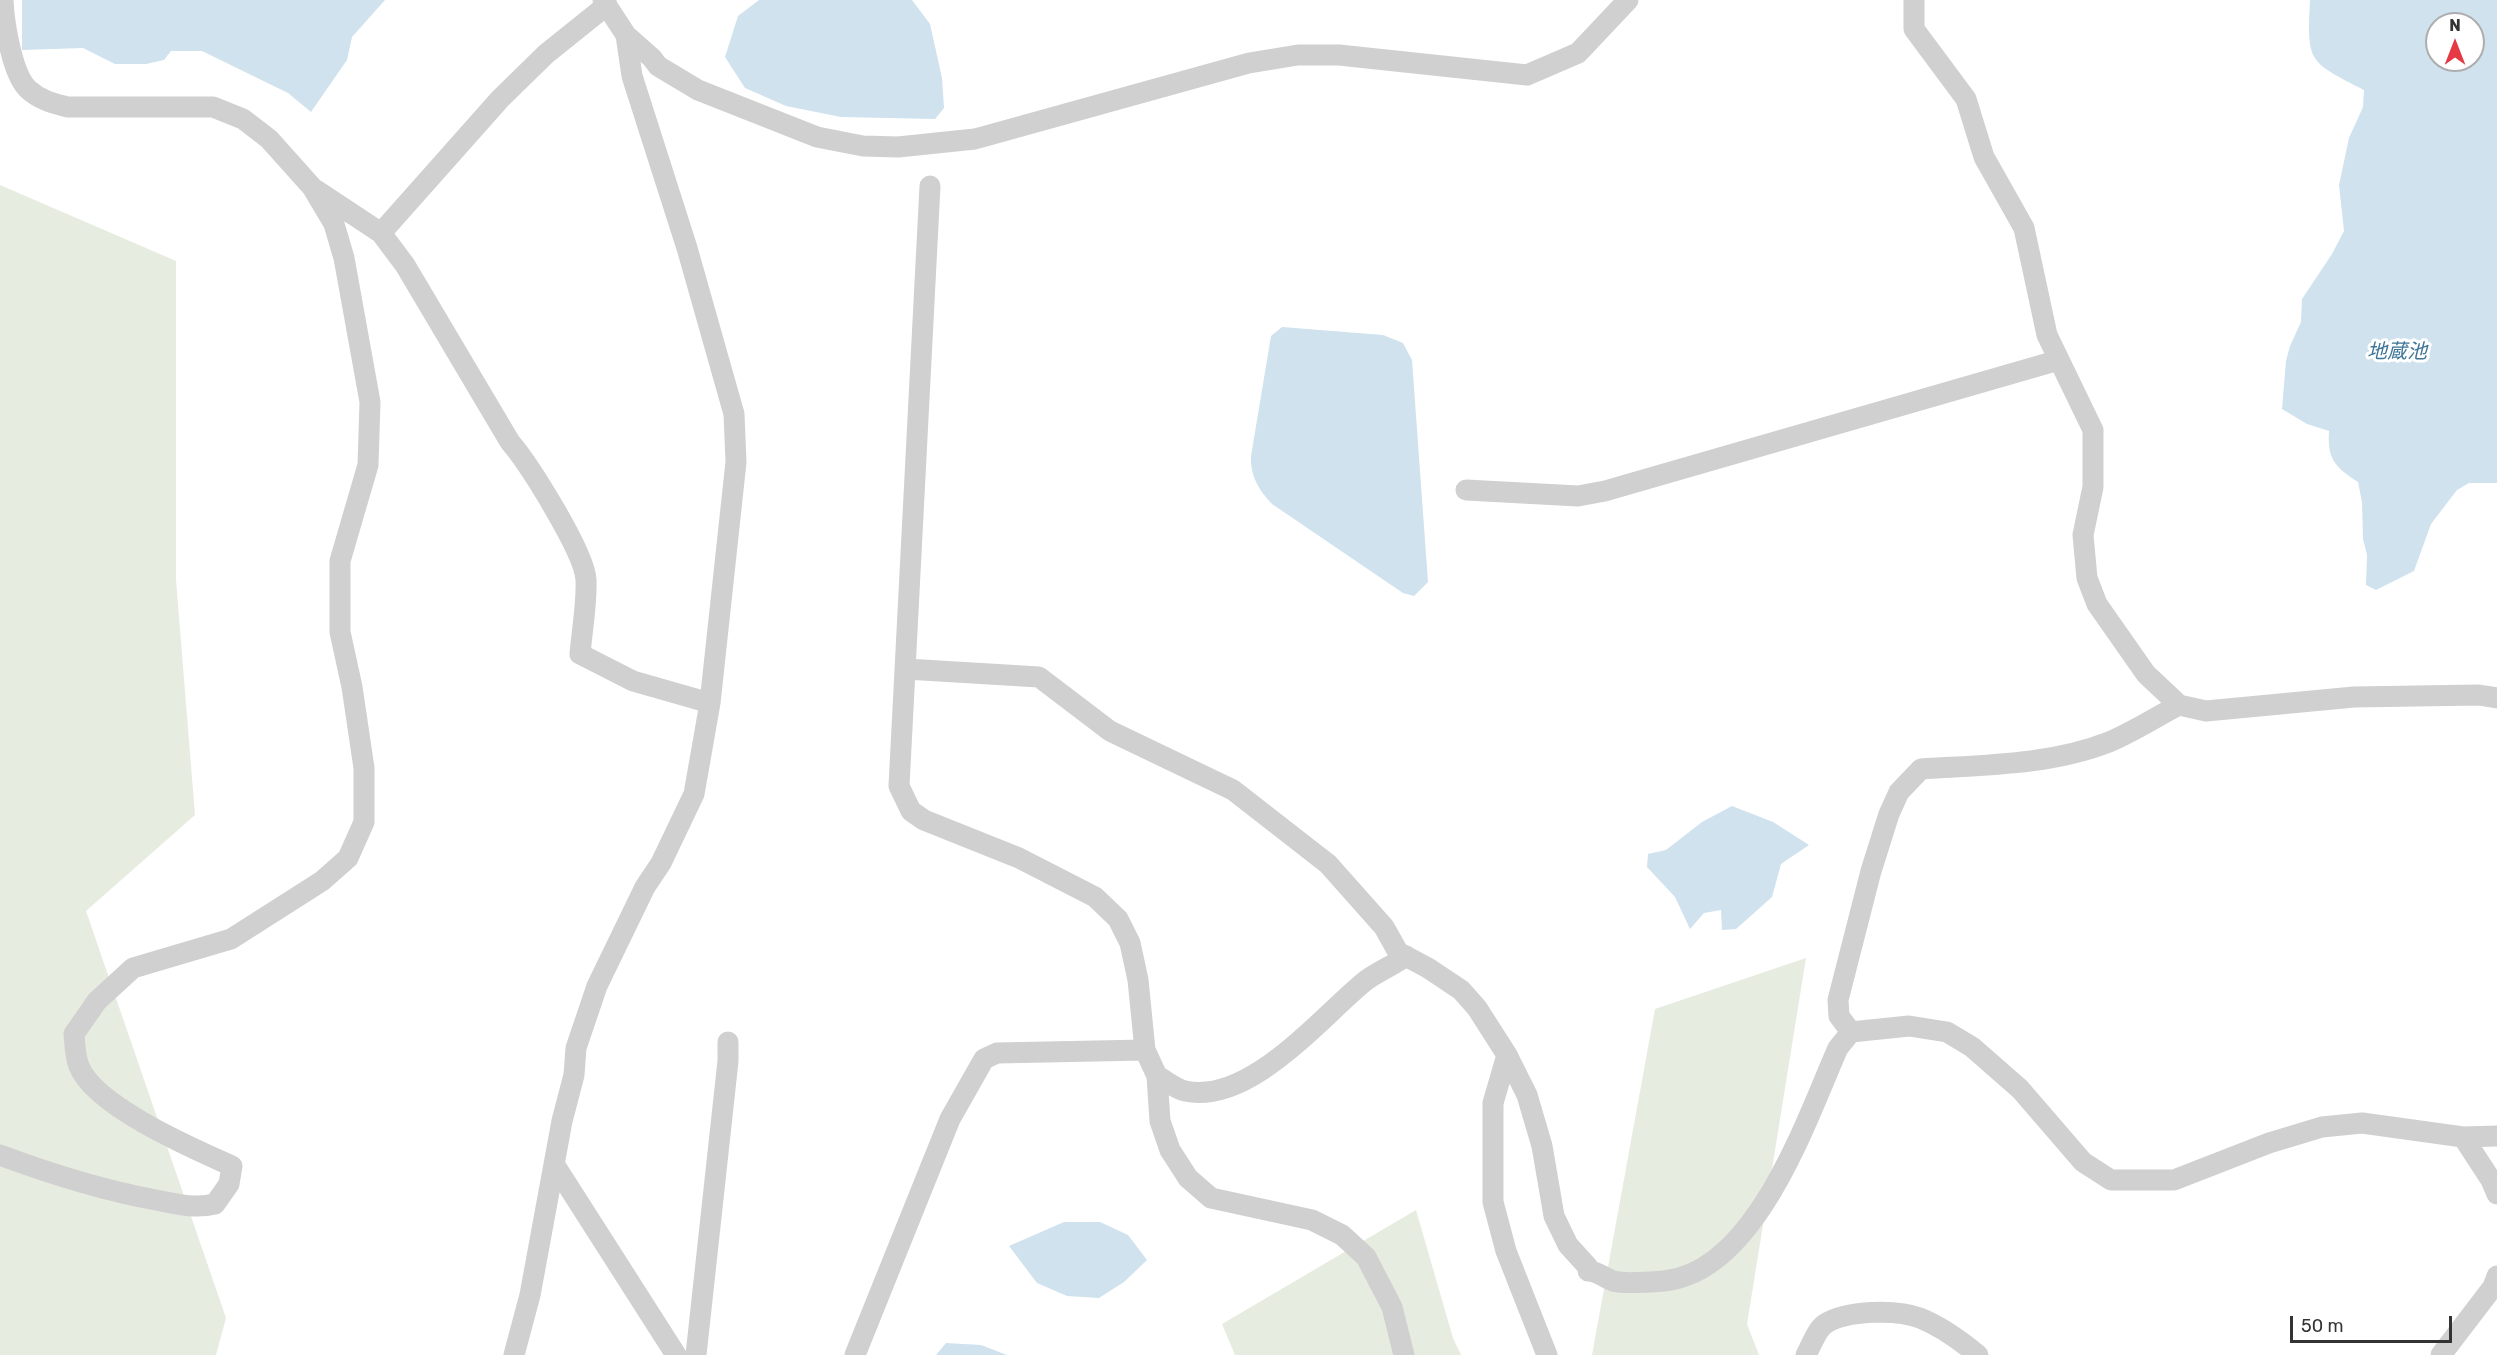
<!DOCTYPE html>
<html>
<head>
<meta charset="utf-8">
<style>
	body { margin:0 }
	#map { position:relative; width:2497px; height:1355px; overflow:hidden; background:#fff; font-family:Rubik,sans-serif }
	canvas { display:block }
	.north { position:absolute; left:2425px; top:12px; width:60px; height:60px; box-sizing:border-box; background:#fff; border:2px solid #adadad; border-radius:50%; rotate:0deg; font-size:16px; font-weight:700; line-height:24px; text-align:center; color:#333 }
	.north::after { content:''; display:block; margin:auto; width:21px; height:27px; background:#e63946; clip-path:polygon(50% 0,100% 100%,50% 72%,0 100%) }
	.scale { position:absolute; left:2290px; top:1316px; width:162px; height:27px; box-sizing:border-box; border:3px solid #333; border-top:0; padding-left:8px; font-size:18px; line-height:21px; white-space:nowrap; color:#333; -webkit-text-stroke:4px #fff; paint-order:stroke }
</style>
</head>
<body>
<div id="map">
<canvas width="2497" height="1355"></canvas>
<div class="north">N</div>
<div class="scale">50 m</div>
</div>
<script>
const c = document.querySelector('canvas').getContext('2d');
c.lineJoin = 'round';
function fillPath(path, color) {
  c.fillStyle = color;
  c.fill(path, 'evenodd');
}
function stroke(path, color, width, dash) {
  c.strokeStyle = color;
  c.lineWidth = width;
  c.lineCap = dash ? 'butt' : 'round';
  c.setLineDash(dash || []);
  c.stroke(path);
}
function label(font, color, halo, rows, align = 'center') {
  c.font = font + ' Rubik,"Noto Sans JP",sans-serif';
  c.lineWidth = 6;
  c.setLineDash([]);
  c.textBaseline = 'middle';
  c.strokeStyle = halo;
  c.fillStyle = color;
  for (const [text, x, y, turn = 0] of rows) {
    c.save();
    c.translate(x, y);
    c.rotate((+turn || 0) * Math.PI / 180);
    c.textAlign = isNaN(turn) ? turn : align;
    if (halo) c.strokeText(text, 0, 0);
    c.fillText(text, 0, 0);
    c.restore();
  }
}
fillPath(new Path2D(`
	M0,185L176,261V580L195,815L86,911L226,1318L216,1355H0Z
	M1806,958L1747,1324L1759,1355H1592L1655,1009Z
	M1416,1210L1453,1338L1461,1355H1235L1222,1324Z`), '#e6ecdf');
fillPath(new Path2D(`
	M22,0H385L352,37L347,60L311,112L288,93L202,51H171L164,60L146,64H115L83,48L22,50Z
	M759,0H912L930,24L942,78L944,108L935,119L841,117L786,106L745,88L725,57L738,16Z
	M2310,0H2497V483H2469L2457,490L2431,524L2414,571L2376,590L2366,585L2367,555L2363,539L2362,502L2358,482C2335,467 2327,459 2329,431L2307,424L2282,409L2286,361L2290,346L2301,322L2302,299L2332,254L2344,231L2339,185L2349,138L2363,107L2364,90C2308,61 2307,63 2310,0ZM2437,24H2473V60H2437Z
	M1282,327L1383,335L1403,343L1412,360L1428,582L1414,596L1403,593L1272,504C1259,490 1250,476 1251,456L1271,336Z
	M1732,806L1773,822L1809,845L1781,864L1772,897L1736,929L1722,930L1721,910L1704,913L1690,929L1675,897L1647,867L1648,854L1666,850L1702,822Z
	M1064,1222H1100L1128,1235L1147,1260L1124,1282L1099,1298L1067,1296L1037,1283L1009,1246Z
	M946,1343L981,1345L1007,1355H936Z`), '#cfe2ee');
stroke(new Path2D(`
	M603,0L626,35L652,58L658,66L698,90L817,137L863,146L898,147L975,139L1249,63L1298,55H1339L1527,75L1578,53L1628,0
	M1914,0V29L1966,99L1984,157L2024,228L2047,335L2093,430V487L2083,535L2087,578L2097,604L2146,674L2179,705L2206,711L2354,697L2479,695L2497,698
	M930,186L899,786L911,811L924,820L1019,858L1095,897L1118,919L1130,943L1138,980L1145,1050L1157,1076L1160,1121L1170,1150L1188,1178L1211,1198L1312,1220L1342,1235L1366,1257L1392,1307L1404,1355
	M316,190L381,233L405,265L510,442C529,464 585,553 586,580C587,604 582,630 580,654L633,681L710,703
	M381,233L500,99L546,54L607,5
	M1466,490L1578,496L1605,491L2059,360
	M906,669L1039,677L1110,731L1233,790L1328,864L1384,927L1398,952L1428,968L1461,990L1477,1008L1507,1055L1527,1095L1542,1146L1554,1216L1568,1245L1588,1267V1271C1598,1271 1604,1278 1613,1281C1624,1284 1652,1282 1664,1281C1756,1272 1806,1120 1838,1048L1851,1032L1909,1026L1947,1032L1972,1047L2020,1089L2083,1162L2111,1180H2174L2269,1143L2322,1127L2362,1123L2463,1137L2497,1136
	M1851,1032L1839,1016L1838,1000L1871,871L1889,814L1899,792L1921,769C1983,765 2051,765 2109,742C2133,732 2156,717 2179,705
	M1507,1055L1493,1103V1202L1506,1251L1547,1355
	M1157,1076C1165,1080 1176,1089 1185,1091C1249,1105 1319,1019 1364,982C1376,972 1393,966 1406,956
	M2463,1137L2491,1180L2497,1194
	M0,1155C51,1174 102,1190 156,1200C176,1204 195,1209 215,1204L229,1184L232,1166C194,1149 94,1106 79,1066C75,1057 75,1044 74,1034L97,1001L133,968L231,939L322,881L348,858L364,822V768L352,687L340,632V561L368,465L370,402L344,258L334,224L312,187L269,139L243,119L213,107H67C53,103 40,100 29,90C12,76 4,22 3,0
	M554,1164L676,1355
	M514,1355L530,1295L562,1121L574,1075L576,1048L597,986L645,887L661,863L694,794L710,703L736,462L734,414L687,248L632,76L626,35
	M696,1355L728,1061V1042
	M855,1355L950,1119L984,1059L997,1053L1145,1050
	M1806,1355C1811,1346 1817,1329 1825,1324C1846,1310 1897,1309 1920,1318C1940,1326 1961,1341 1978,1355
	M2441,1355L2493,1287L2497,1276`), '#d0d0d0', 21);
label('italic 20px', '#3f7597', '#fff', [
	["地蔵池",2397,352]
]);
</script>
</body>
</html>
